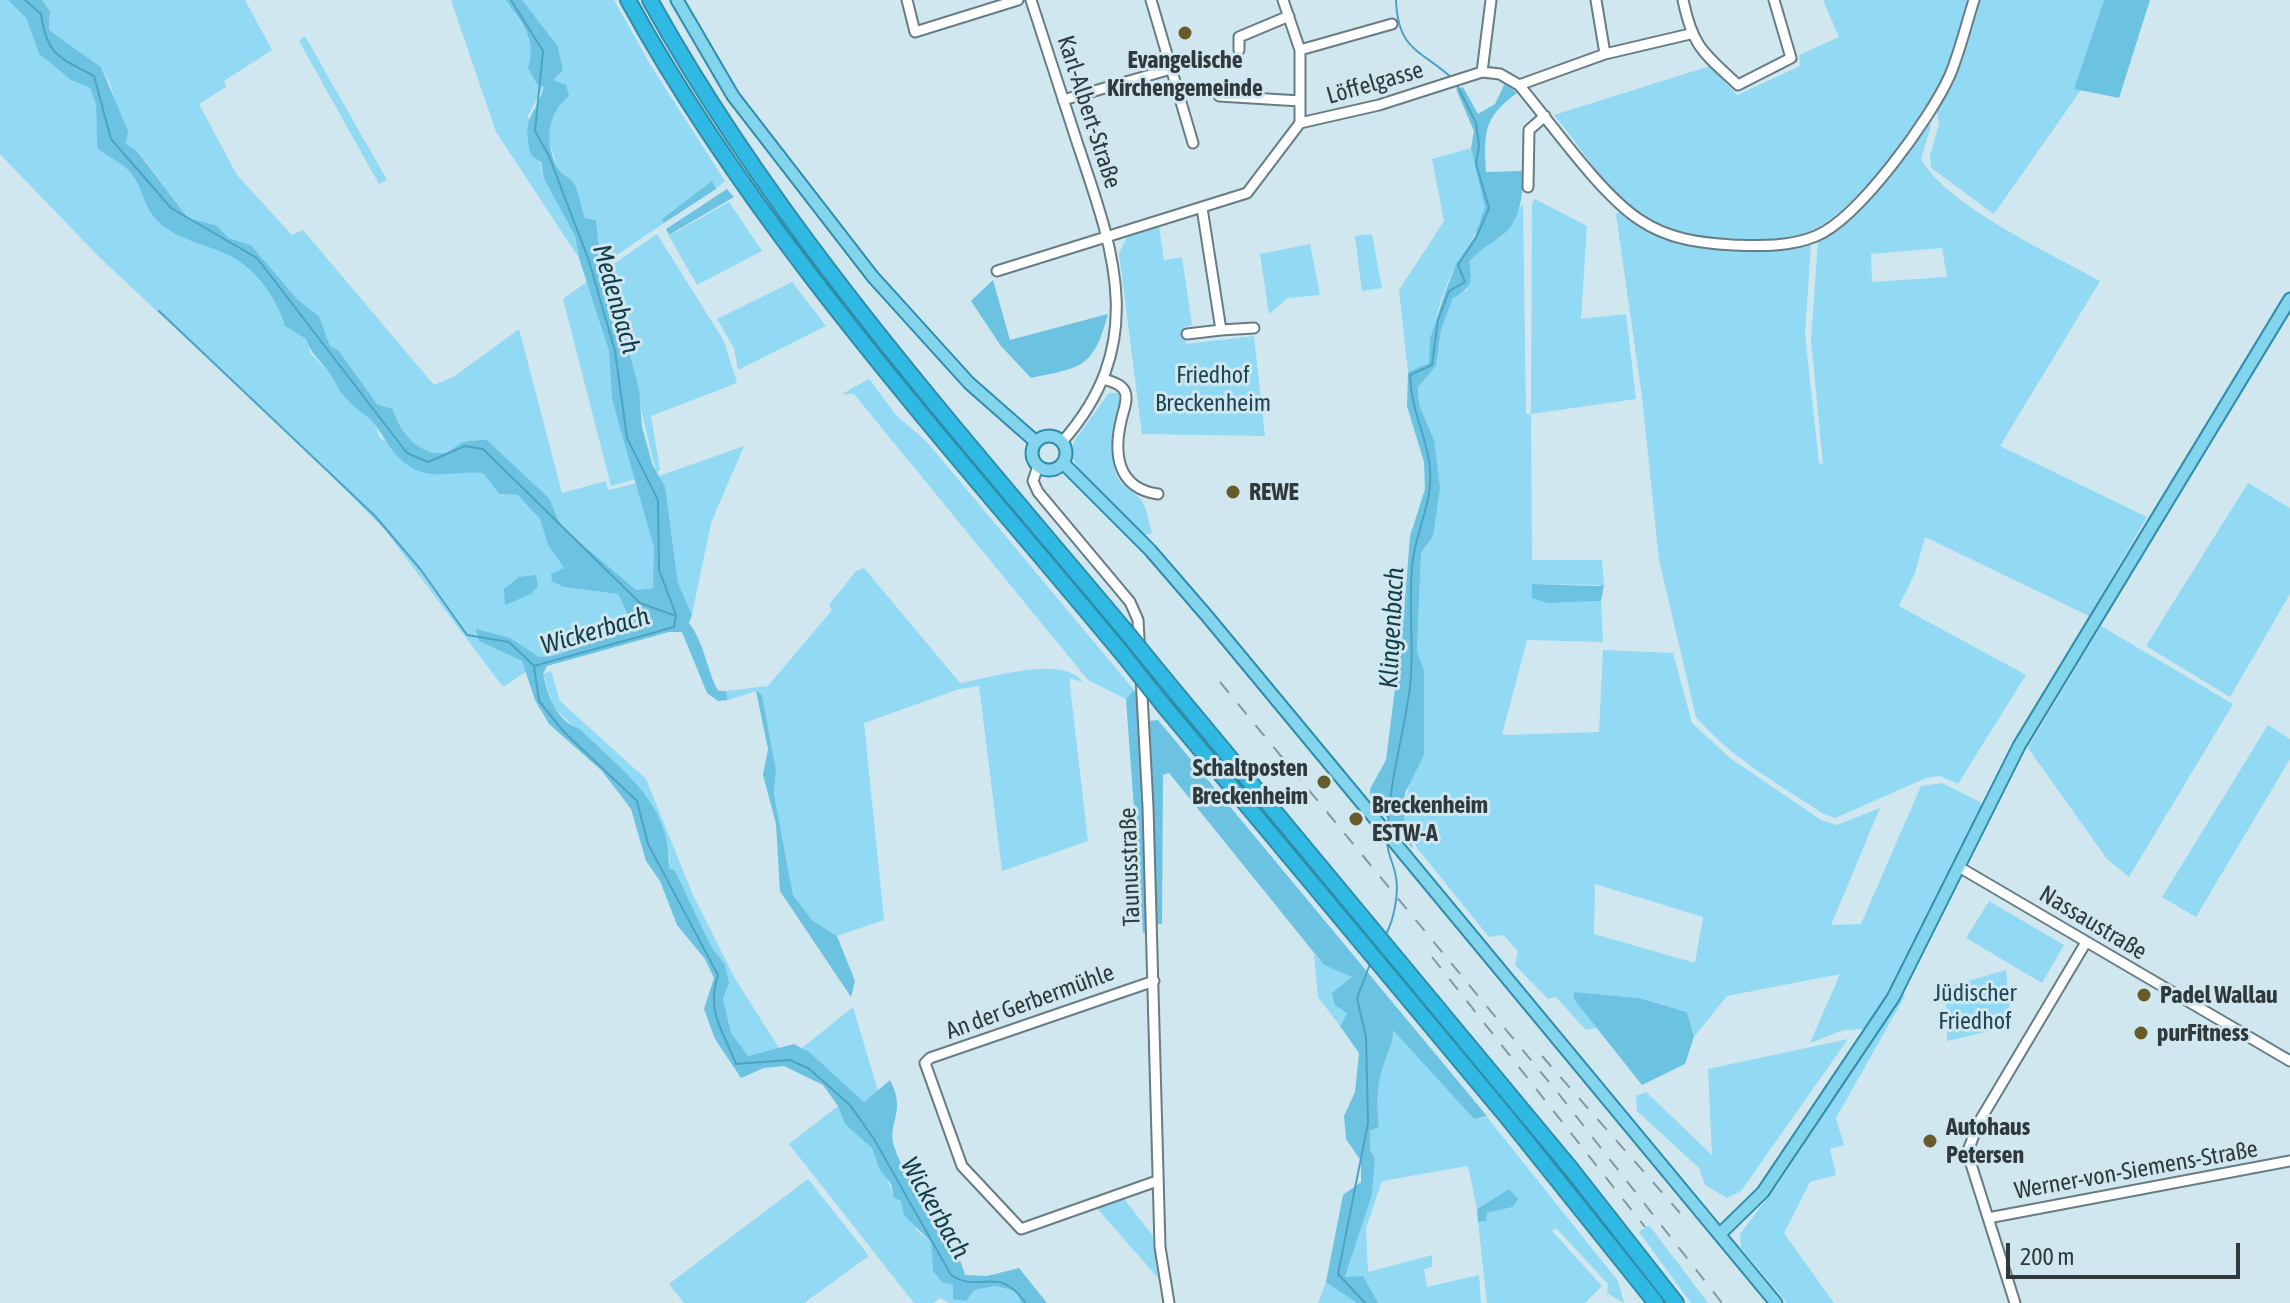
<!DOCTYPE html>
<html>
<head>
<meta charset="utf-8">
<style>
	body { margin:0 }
	#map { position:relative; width:2290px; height:1303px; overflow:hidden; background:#d0e7f0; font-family:"Asap Condensed",sans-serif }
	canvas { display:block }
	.scale { position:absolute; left:2006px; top:1243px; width:234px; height:36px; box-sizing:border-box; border:4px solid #303a3d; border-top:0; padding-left:10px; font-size:24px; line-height:28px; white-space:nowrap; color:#303a3d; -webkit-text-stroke:6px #d0e7f0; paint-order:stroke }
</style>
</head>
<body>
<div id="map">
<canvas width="2290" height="1303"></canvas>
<div class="scale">200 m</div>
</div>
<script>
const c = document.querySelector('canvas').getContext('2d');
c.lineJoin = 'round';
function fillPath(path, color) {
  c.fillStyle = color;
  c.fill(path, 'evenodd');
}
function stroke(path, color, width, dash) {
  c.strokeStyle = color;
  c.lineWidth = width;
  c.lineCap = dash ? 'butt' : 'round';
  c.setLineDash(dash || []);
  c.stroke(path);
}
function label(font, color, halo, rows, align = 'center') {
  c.font = font + ' "Asap Condensed",sans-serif';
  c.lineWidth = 6;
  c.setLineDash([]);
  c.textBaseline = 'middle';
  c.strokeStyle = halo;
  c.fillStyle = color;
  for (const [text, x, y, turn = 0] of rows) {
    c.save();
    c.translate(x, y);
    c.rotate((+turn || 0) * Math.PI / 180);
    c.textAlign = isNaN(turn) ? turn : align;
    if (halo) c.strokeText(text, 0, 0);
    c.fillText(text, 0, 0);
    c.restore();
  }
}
fillPath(new Path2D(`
	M0,0H8L26,18L39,54L71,80L90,88L96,104L97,148C106,156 119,161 127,169C145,186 141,206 163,225C180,240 203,244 224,253C253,266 276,297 285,326L306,339L311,354L330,373L344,398L374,422L380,438L447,475L466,471L483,473L499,494L516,495L540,519L548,545L564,568V587L618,594L630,621L619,634L554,656L539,657L528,650L479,641L522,661L527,671L503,687L385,530L308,452L99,257L0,154Z
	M42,0H245L272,50L224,81L226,87L199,104L237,175L292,235L303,230L434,385L455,376L519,329L562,493L606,481L608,490L637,483L654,548V588L636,590L561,526L549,498L487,440C478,440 469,440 461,443C455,446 450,452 444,453C419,456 398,430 393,409L377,404L339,351L330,346L319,316L297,299L251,245L229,238L216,225L188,218L139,152L125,144L111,86L101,67L49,30L50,11Z
	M451,0H506L531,39L544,86L528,116L544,179L575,236L579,258L496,132Z
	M522,0H614L651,66L725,181L716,189L712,182L663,218L664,223L602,265L596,220L585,218L573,182L559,171L549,142L550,119L557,106L552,80L557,45Z
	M1823,0H1969C1958,37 1947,74 1927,107C1908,141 1847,216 1812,230C1786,241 1762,240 1735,239C1698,237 1668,233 1637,211C1604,187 1580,146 1554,115L1710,66L1737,95L1800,66L1799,55L1839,37Z
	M1981,0H2104L2075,88L2081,90L1994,214L1931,168L1930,156L1939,124L1937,112L1954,83Z
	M305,36L387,180L379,184L299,41Z
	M1928,121L1931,126L1921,159C1947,206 2052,254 2100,281L2000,446L2147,517L2089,616L1925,537L1915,573L1899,606L2026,675L1958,784L1940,776L1926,778L1835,818L1824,814C1780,785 1731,758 1696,717L1659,560L1642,397L1616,214L1620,212C1678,252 1743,255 1811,244L1805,334L1819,463L1823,464L1811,340L1818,241C1868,217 1896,166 1928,121ZM1942,248L1947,277L1872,282L1871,254Z
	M1471,148C1475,165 1486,191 1485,208C1483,229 1466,245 1457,263C1441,292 1431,330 1429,363L1408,372L1399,290L1444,221L1432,159Z
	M1535,199L1587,226L1581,319L1626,314L1636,399L1531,414L1532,560H1602L1604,585L1532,584L1548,603L1601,601L1603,642L1527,640L1502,735L1599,732L1603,650L1673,653L1692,723L1730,758L1821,820L1837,825L1880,808L1831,925L1861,924L1921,786L1942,783L1980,802L1982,807L1895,981L1866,1029L1843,1030L1810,1043L1840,974L1727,996L1694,1037L1687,1012L1639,998L1576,992L1573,998L1597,1028L1586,1030L1556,997L1548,999L1515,965L1518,951L1503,935L1489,937L1417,848L1404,820L1424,670L1417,651L1421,553L1433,536L1434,440L1419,405L1418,387L1436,366L1441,330L1453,297L1467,290L1469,262L1486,243L1502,237L1523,203L1526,414H1531L1532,204ZM1595,884L1703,917L1695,963L1594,934Z
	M729,202L762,251L697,285L669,236Z
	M1159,227L1164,260L1182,257L1192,325L1184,327L1186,344L1254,336L1265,436L1142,434L1119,253L1127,237Z
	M657,234L724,341L737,383L651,416L660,470L656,472L611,285L602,272Z
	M1372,234L1382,288L1362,291L1355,236Z
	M1310,244L1320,295L1288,298L1269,314L1260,254Z
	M588,281L609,351L612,399L636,479L611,486L563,299Z
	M792,282L826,326L738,370L734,348L717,319Z
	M869,379L896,415L927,442L1134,690L1126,699L1088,680L854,394H842Z
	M1109,393H1118C1125,403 1112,447 1114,465C1117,489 1134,488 1143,503C1148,512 1149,524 1152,533L1142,536L1078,468L1071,455L1074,441Z
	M744,446L711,523L692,615L678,583L665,486L659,476Z
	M2248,483L2290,508V594L2230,697L2146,646Z
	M864,568L960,683C990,678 1062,654 1083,682L1069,678L1088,841L1002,871L979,686L959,689L864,723L884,920L837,936L812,920L793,895L774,794L776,770L762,695L756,691L728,700L726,691L768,686L832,610L829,605L856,571Z
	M2101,626L2233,704L2129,877L2107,859L2028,748Z
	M551,671L560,701L646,779L692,893L734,977L779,1048L748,1056L731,1034L723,999L729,983L725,966L712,948L675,871L669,868L670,855L600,750L554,708L543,674Z
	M2268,725L2290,739V759L2196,917L2162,897Z
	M1989,901L2064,945L2042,983L1966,938Z
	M1314,954L1324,965L1353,977L1347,1013L1340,1026L1318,997Z
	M2006,970L2011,1026L1947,1041L1946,987Z
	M1902,993L1905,996L1836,1118L1844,1145L1830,1149L1836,1175L1810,1182L1784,1233L1834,1303H1787L1741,1248L1740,1234L1779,1183Z
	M853,1007L878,1091L864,1102L802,1048Z
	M1392,1028L1474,1119L1487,1117L1618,1281L1624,1303L1607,1293L1608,1284L1556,1228L1552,1231L1602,1286L1585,1303H1487L1478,1222L1486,1221L1487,1213L1513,1207L1509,1189L1477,1209L1468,1166L1382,1181L1366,1228L1368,1272L1432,1255V1267L1424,1269L1427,1287L1479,1275L1481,1303H1378L1352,1278H1345L1372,1195L1375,1159L1370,1149V1131L1379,1127C1377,1108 1376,1085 1383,1067C1388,1051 1393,1045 1392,1028Z
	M1848,1039L1741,1191L1727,1198L1705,1185L1699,1168L1637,1111L1636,1096L1646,1092L1712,1155L1708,1069Z
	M838,1106C846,1129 856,1129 870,1146C876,1153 892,1188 894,1198L901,1201L918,1232L931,1242L933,1271L974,1290L995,1286L1016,1291L1021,1303H950L940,1298L933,1303H914L789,1144Z
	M808,1179L869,1256L804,1303H684L669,1284Z
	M1122,1196L1153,1236L1159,1279L1095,1206Z
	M1649,1225L1708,1303H1691L1639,1232Z
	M1326,1282L1357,1300V1303H1318Z`), '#92d9f3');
fillPath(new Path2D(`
	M8,0H42L50,11L49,30L101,67L128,131L126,144L138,152L188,218L216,225L229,238L251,245L297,299L319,316L330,346L339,351L377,404L393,409C398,430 419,456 444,453C450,452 455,446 461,443C469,440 478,440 487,440L549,498L561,526L636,590L653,588L654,548L612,399L609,351L579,258L575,236L544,179L541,162L531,155C521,115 534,119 544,87L537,84L528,68C537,37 522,25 506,0H522L557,45L563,70L553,80L566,85L569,96C546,114 544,145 559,170C562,175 569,177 573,182C579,191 581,208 585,218L596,220L602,272L611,285L639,389L642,427L653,466L665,486L678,583L692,615L689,623C705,643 710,682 719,691H726L728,700L718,701L707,693L682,632H669L547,666L543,674C548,696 556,721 580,729C621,771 671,801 669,868L675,871L712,948L725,965L729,983L723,999L731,1033L748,1056L794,1044L809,1052L864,1102L890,1080C907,1112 887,1122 894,1146C909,1193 953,1228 965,1275L987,1276L1019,1268L1047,1303H1021L1016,1291L995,1286L974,1290L966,1301L953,1299V1285L942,1282L933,1271L931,1242L904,1215L901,1201L894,1198L891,1184L879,1168L872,1148L845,1124L838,1106L823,1085L784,1066L764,1068L741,1078L715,1039L704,1009L714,978L705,959L677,925L660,881L646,861L631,809L602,771L549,724L535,700L522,661L479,641L476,629L510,638L539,657L553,656L619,634L630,620L618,594L564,587L552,581L551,574L564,568L548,545L540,519L517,495L499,494L483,473C460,470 438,480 416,470C394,459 388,442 375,425C369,416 355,409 347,400C339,393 336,382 330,374C321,360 311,355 306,339L285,326C276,297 254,266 224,253C203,244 180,240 162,225C140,206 145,186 127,169C119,161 106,156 97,148L96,105L90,88L71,80L39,54L26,18Z
	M2104,0H2150L2119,98L2074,89Z
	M1505,83L1517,93C1483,118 1484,132 1486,172L1523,171C1523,194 1521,223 1500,237C1487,246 1481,249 1469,262C1473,282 1471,288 1453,298L1441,330L1436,366L1418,387L1419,405L1434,440L1440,488L1433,536L1421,553L1417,651L1424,670V755L1405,793L1404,820L1413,849L1371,799L1370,789L1386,760L1403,625L1410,536L1425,489L1424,462L1407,406L1408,372L1429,363L1430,339L1446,290L1457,262L1475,236L1485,207L1471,148L1474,131L1456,89L1463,87L1478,114L1495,104Z
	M712,181L716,189L664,223L662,219Z
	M727,189L734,197L669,235L666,229Z
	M993,280L1010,340L1108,314C1093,369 1082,367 1031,378L1001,346L971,301Z
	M536,575L538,586L531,594L505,605L504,589L519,577Z
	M1532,584L1597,586L1604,585L1601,601L1548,603L1532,598Z
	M1134,690L1139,698L1149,932L1143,933L1126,699Z
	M756,691L762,695L776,770L774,794L793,895L812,920L837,936L855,981L851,997L780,891L776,824L763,775L768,749Z
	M1158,720L1487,1116L1474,1119L1393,1030C1393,1046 1387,1052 1383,1067C1376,1086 1377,1108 1379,1127L1370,1131V1149L1375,1159L1372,1195L1345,1277L1363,1276L1378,1303H1357L1326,1282L1343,1195L1361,1182V1161L1346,1139L1344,1116L1355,1092L1359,1053L1340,1026L1347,1013L1335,1005L1332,993L1352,977L1324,965L1169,773L1163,775L1162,924H1157L1149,721Z
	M1575,992L1639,998L1687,1012L1694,1037L1685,1064L1642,1085L1573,998Z
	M1509,1189L1518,1199L1513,1207L1487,1213L1486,1221L1478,1222L1477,1209Z`), '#6cc2e1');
stroke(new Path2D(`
	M25,0L41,14C47,56 59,57 94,76L111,139L171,208L257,258L407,453L428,462L465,446L483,449L640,603L676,616L674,627L534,666L539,701L564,732L637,801L648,844L718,975C706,1013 723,1030 736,1064L789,1060L808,1068L850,1105L874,1139L951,1275C981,1295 997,1263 1026,1303
	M511,0L543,51L535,131L549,156L589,261L615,351L627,438L658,500L659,570L676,615
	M1396,0C1398,51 1420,49 1452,78
	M159,311L375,516L421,570L467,635L509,642L534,666
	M1388,825C1390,778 1404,734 1410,687C1415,645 1407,602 1413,559C1417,528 1433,501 1430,470C1428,438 1411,412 1410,375L1432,365L1438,320L1449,291L1465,282L1458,265L1476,238L1489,208L1476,164L1479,146L1476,123L1456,83
	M1386,934C1394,920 1399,893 1396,877C1394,864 1387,854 1387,840
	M1365,1303L1338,1274L1368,1123L1366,1037L1357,998L1370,964`), '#4ca3c2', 2);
const minor = new Path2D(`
	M907,0L915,32L1018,0
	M1031,0C1047,48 1062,97 1078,145C1115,254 1148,345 1062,442
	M1151,0L1193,143
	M1283,0L1300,50V123
	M1596,0L1605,54
	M1683,0C1693,48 1704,53 1738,85L1791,58L1774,0
	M1239,50V37L1289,16
	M1300,50L1392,24
	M1482,72L1491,0
	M1519,85L1605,54L1690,34
	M1219,96L1300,101
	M1063,100L1171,69
	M1528,187L1529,130L1545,116
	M1202,208L1221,330L1254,328
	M997,271L1247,193L1300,123L1379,105L1482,72L1500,74L1519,85C1551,123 1601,195 1640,220C1668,239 1699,243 1733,245C1761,246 1790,247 1816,236C1859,218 1931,118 1950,75C1960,51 1966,25 1974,0
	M1187,334L1221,330
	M1104,379C1112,382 1122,384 1125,392C1128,399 1124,409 1122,417C1113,452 1116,488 1158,494
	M1038,466L1033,481L1038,492L1130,602L1138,620L1148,807L1160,1247L1169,1303
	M1959,867L2290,1061
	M1154,981L930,1058L925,1063L962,1166L1021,1229L1157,1181
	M1988,1218L2290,1161
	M2015,1303L1971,1164L1969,1148L1979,1122L2085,944`);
const major = new Path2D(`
	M677,0L733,96L873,277L969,383L1036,442
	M1032 453a17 17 0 1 1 34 0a17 17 0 1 1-34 0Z
	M1063,463L1150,550L1207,616L1776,1303
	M1720,1234L1763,1192L1893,998L2019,746L2290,299`);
const highway = new Path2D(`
	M628,0C759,239 948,443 1121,652
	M650,0C777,230 955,427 1123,628
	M1158,671L1571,1169L1676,1303
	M1164,706L1507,1117L1656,1303`);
stroke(minor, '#677c85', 13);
stroke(major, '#308da9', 15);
stroke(highway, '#308da9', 18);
stroke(minor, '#fff', 9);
stroke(major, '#83d5ee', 11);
stroke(highway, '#30b9e3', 14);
stroke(new Path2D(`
	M1220,682L1558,1093L1722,1303
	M1432,957L1645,1227
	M1542,1056L1680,1213`), '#86979e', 2, [14, 14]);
const highwayBridge = new Path2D(`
	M1123,628L1158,671
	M1121,652L1164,706`);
stroke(highwayBridge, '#308da9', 18, []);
stroke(highwayBridge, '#30b9e3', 14);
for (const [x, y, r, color] of [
	[1185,33,8,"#675c29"],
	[1233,492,8,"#675c29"],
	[1324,782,8,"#675c29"],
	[1356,819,8,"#675c29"],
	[2144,995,8,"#675c29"],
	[2141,1033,8,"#675c29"],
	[1930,1141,8,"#675c29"]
]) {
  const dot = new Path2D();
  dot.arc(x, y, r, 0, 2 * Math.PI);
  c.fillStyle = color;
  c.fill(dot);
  stroke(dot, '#d0e7f0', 3);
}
label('bold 24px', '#303a3d', '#d0e7f0', [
	["Evangelische",1185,60,"center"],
	["Kirchengemeinde",1185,88,"center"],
	["REWE",1249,492],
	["Schaltposten",1308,768,"right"],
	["Breckenheim",1308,796,"right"],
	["Breckenheim",1372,805],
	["ESTW-A",1372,833],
	["Padel Wallau",2160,995],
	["purFitness",2157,1033],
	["Autohaus",1946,1127],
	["Petersen",1946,1155]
], 'left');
label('24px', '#303a3d', '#d0e7f0', [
	["Löffelgasse",1375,83,-16],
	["Karl-Albert-Straße",1089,112,72],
	["Taunusstraße",1130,867,-92],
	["Nassaustraße",2093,923,31],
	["An der Gerbermühle",1030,1002,-20],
	["Werner-von-Siemens-Straße",2136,1170,-10]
]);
label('24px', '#1f4654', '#d0e7f0', [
	["Friedhof",1213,375],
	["Breckenheim",1213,403],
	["Jüdischer",1975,993],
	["Friedhof",1975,1021]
]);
label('italic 26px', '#143c49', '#d0e7f0', [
	["Medenbach",616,299,74],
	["Klingenbach",1392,628,-87],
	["Wickerbach",595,631,-16],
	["Wickerbach",935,1208,60]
]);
</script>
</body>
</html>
